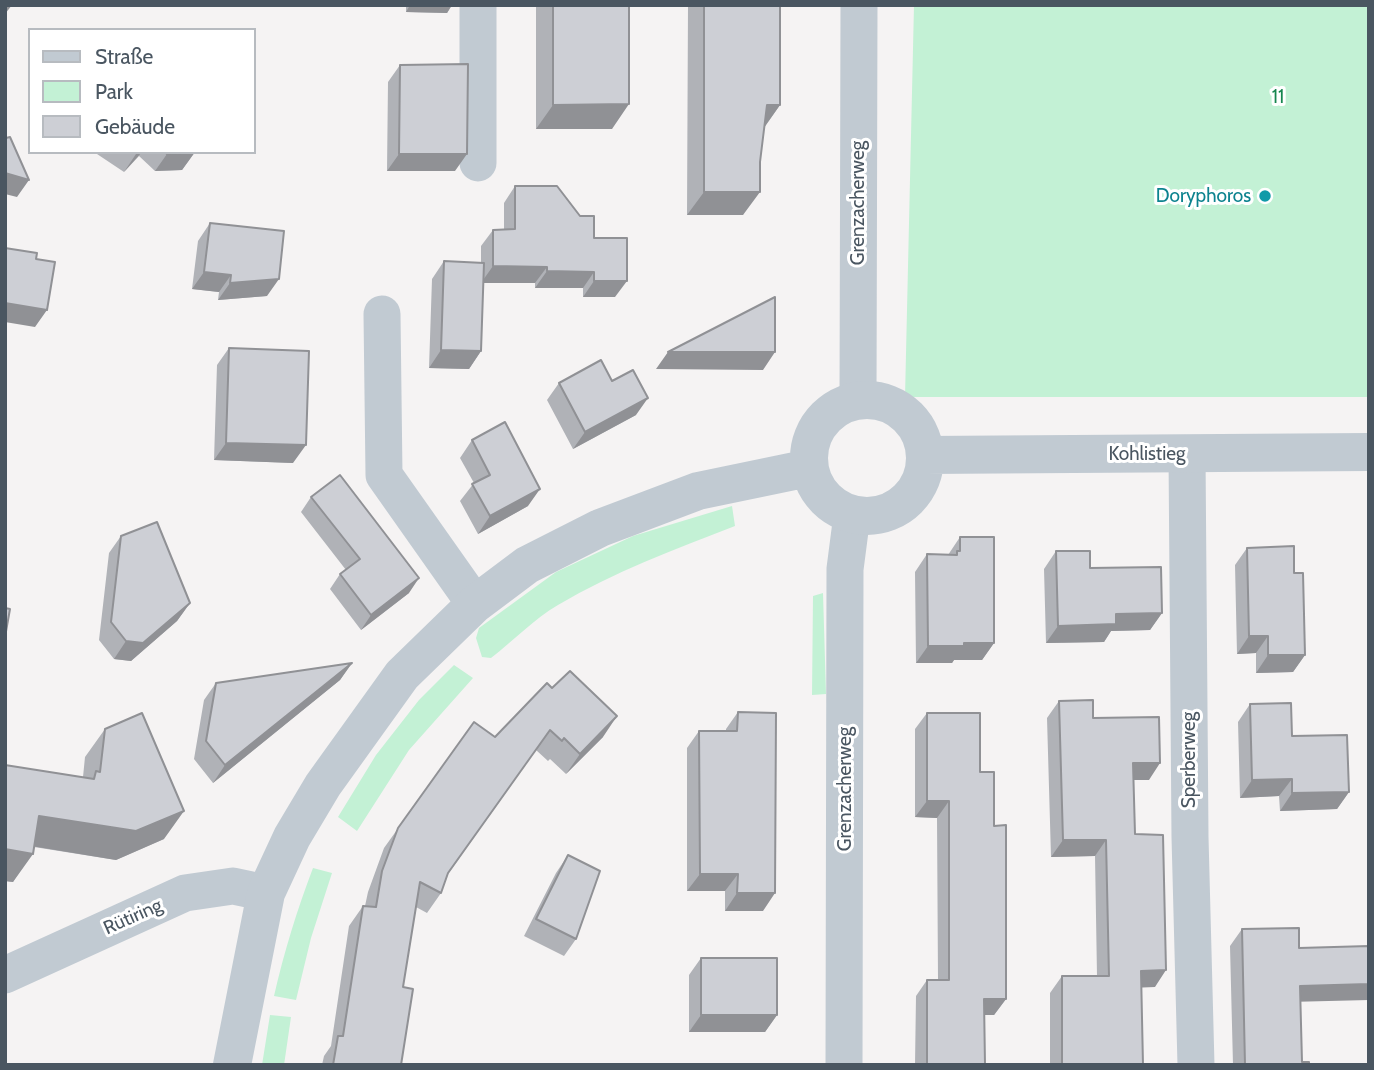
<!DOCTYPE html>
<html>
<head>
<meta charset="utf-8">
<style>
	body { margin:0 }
	#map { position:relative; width:1374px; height:1070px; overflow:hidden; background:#f5f3f3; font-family:Cabin,sans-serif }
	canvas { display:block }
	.frame { position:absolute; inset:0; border:7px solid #4a5661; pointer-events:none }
	.legend { position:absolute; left:28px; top:28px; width:228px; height:126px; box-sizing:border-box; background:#fff; border:2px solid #b7bbc0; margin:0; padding:9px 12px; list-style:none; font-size:21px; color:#4a5661 }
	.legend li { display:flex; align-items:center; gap:14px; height:35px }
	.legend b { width:35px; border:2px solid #b7bbc0 }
</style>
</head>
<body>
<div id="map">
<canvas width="1374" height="1070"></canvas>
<div class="frame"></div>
<ul class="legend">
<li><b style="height:9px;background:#c1cad2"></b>Straße</li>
<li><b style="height:19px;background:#c3f1d5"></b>Park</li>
<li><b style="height:19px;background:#cdcfd5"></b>Gebäude</li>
</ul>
</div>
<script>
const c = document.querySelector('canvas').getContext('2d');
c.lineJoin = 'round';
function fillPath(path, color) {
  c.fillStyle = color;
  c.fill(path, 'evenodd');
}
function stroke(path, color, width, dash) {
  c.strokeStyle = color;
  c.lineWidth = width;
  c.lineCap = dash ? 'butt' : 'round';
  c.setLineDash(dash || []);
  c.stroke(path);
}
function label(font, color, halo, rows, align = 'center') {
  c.font = font + ' Cabin,sans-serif';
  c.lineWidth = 6;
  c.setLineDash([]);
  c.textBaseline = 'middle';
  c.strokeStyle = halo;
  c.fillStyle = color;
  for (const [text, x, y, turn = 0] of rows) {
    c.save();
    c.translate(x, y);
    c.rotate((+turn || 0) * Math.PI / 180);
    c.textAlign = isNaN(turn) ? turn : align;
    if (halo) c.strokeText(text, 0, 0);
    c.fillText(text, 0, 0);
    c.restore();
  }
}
fillPath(new Path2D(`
	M914,5H1369V397H905Z
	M732,506L735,526C675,549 614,572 558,605C534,619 513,641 491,658L482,657L476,638L479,628L556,572L633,536Z
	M823,593L826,694L812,695L813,596Z
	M454,665L473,678L409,750L357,831L338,817L376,755L419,700Z
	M313,868L332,873L311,938L296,1000L274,996C284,952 297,910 313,868Z
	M270,1015L291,1017L284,1065H262Z`), '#c3f1d5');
stroke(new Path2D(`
	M478,163V5
	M382,314L384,475L475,604
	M858,400L859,5
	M1187,454L1190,837L1196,1065
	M5,975L185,893L233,886L266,893
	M844,1065L845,569L852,515`), '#c1cad2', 37);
stroke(new Path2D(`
	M809 458a58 58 0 1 1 116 0a58 58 0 1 1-116 0Z
	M925,455L1369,452
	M232,1065L266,893L292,837L323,785L402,675L475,604L527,565L600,528L698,491L809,468`), '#c1cad2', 38);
fillPath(new Path2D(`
	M406,5H452L447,13L406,12Z
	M536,5H629L612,129H536Z
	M688,5H780V105L764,128L743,215H687Z
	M400,65L455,171H387L388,82Z
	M98,152H195L182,170L155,171L139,156L124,172L97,154Z
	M515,186L594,238L615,297H583V288H535V283H483L481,351L469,369L429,368L432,279L444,261L481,263V246L493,230L504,229V203Z
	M210,223L267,296L218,300L219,292L192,289L198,241Z
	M229,348L293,463L214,460L217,365Z
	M612,381L636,415L573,449L547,400L559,383Z
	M472,440L528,506L478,534L460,501L474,483L460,458Z
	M311,497L409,593L361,630L330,589L340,574L346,570L301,512Z
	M121,536L190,603L177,621L131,661L114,659L99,640L109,553Z
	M960,537L994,643L982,660H954L952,663H916L915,572L927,554L948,555Z
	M1247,548L1294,573L1305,655L1293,672L1256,673V653L1237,654L1235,565Z
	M1056,551L1090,568L1162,613L1150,630L1111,631L1104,642L1046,643L1044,569Z
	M352,663L340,680L213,783L194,759L204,700L216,683Z
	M547,683L603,737L566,774L550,759L548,761L536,750L448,874L441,893L427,913L416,907L403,987L401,1065H322L324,1056L331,1046L349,926L363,906H365L368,892L384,848L474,722L495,737Z
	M1059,701L1093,718L1149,780H1133L1135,834L1155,987H1141L1143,1065H1050V993L1062,976H1097L1095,856L1051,857L1047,718Z
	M1250,704L1292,736L1349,792L1337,809L1280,811L1279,796L1240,798L1238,722Z
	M738,712L763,911H725V891H687V748L699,731H726V729Z
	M927,713L980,772L994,826L1006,999L994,1015H984L985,1065H915L916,996L927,980H938L937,818L915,817V729Z
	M105,729L164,839L116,860L34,847L13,882L5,881V765L83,777L85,757Z
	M568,855L576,939L564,956L524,936L556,873Z
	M1242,929L1300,1002L1302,1062L1309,1065H1233L1230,946Z
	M701,958L777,1015L765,1032H689V975Z`), '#b0b2b7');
fillPath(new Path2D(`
	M5,5H12L5,14Z
	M410,5H452L447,13L406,12Z
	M629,104L612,129H536L553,105Z
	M767,105H780L763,129Z
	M139,152H142L124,172L136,154Z
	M195,152L182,170L155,171L167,154Z
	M399,154H467L455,171H387Z
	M5,173L29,180L17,197L5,194Z
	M704,192H760L743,215H687Z
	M493,266L547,267L535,283H481Z
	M547,271L594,272L583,288H535Z
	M204,272L231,275L219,292L192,289Z
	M279,279L267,296L218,300L230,283Z
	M594,281H627L615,297H583Z
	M5,303L47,310L35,327L5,322Z
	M441,350L481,351L469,369L429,368Z
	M668,352H775L763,370L656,369Z
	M648,398L636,415L573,449L585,432Z
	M226,443L306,445L293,463L214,460Z
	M540,489L528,506L478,534L490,516Z
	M419,578L409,593L361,630L371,615Z
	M190,603L177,621L131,661L114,659L126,641Z
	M1162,613L1150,630L1111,631L1104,642L1046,643L1058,626L1116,614Z
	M1249,636H1268L1256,653L1237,654Z
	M964,643H994L982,660H954L952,663H916L928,646Z
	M1268,655H1305L1293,672L1256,673Z
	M352,663L340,680L213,783L225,765Z
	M617,716L603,737L566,774L580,754Z
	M1133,763H1160L1149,780H1121Z
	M1292,779L1279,796L1240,798L1252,780Z
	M1349,792L1337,809L1280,811L1292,793Z
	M927,801H949L937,818L915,817Z
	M184,811L164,839L116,860L19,844L39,816Z
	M1063,840H1106L1095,856L1051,857Z
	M5,849L33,854L13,882L5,881Z
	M700,874H738L725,891H687Z
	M737,893H775L763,911H725Z
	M1166,970L1155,987L1130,988L1141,971Z
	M1369,984V1000L1288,1002L1300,986Z
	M984,999H1006L994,1015H972Z
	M701,1015H777L765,1032H689Z`), '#909195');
const building = new Path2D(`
	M553,5H629V104L553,105Z
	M704,5H780V105H767L760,162V192H704Z
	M468,64L467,154H399L400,65Z
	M5,135L6,138L10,137L29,180L5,173Z
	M165,152H195L167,154Z
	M515,186H557L580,216H594V238H627V281H594V272L547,271V267L493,266V230L515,229Z
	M210,223L284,231L279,279L230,283L231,275L204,272Z
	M5,248L37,253L36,259L55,262L47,310L5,303Z
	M444,261L484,263L481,351L441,350Z
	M775,297V352H668Z
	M229,348L309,351L306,445L226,443Z
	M601,360L612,381L633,370L648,398L585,432L559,383Z
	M505,422L540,489L490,516L472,484L490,475L472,440Z
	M340,475L419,578L371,615L340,574L360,559L311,497Z
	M157,522L190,603L143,643L126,641L111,622L121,536Z
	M960,537H994V643H964V646H928L927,554L957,555V551H960Z
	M1294,546V573H1303L1305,655H1268V636H1249L1247,548Z
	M1056,551H1090V568L1161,567L1162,613L1116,614V624L1058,626Z
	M5,608L10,609L5,637Z
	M352,663L225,765L206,741L216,683Z
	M570,671L617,716L580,754L564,738L562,741L550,730L448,873L441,893L420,882L403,987L413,989L401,1065H333L338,1036H343L363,906L376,907L382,871L398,828L474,722L495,737L547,683L552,688Z
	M1093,700V718L1159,717L1160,763H1133L1135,834L1163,835L1166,970L1141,971L1143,1065H1062V976H1109L1106,840H1063L1059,701Z
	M1291,703L1292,736L1347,735L1349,792L1292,793V779L1252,780L1250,704Z
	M738,712L776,713L775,893H737L738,874H700L699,731H737Z
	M142,713L184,811L136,831L39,816L33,854L5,849V765L94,779L96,771L100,772L105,729Z
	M927,713H980V772H994V826L1006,825V999H984L985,1065H927V980H949V801H927Z
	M568,855L600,871L576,939L536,919Z
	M1299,928V948L1369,946V984L1300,986L1302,1062H1309V1065H1245L1242,929Z
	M701,958H777V1015H701Z`);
fillPath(building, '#cdcfd5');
stroke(building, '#909195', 2);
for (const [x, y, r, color] of [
	[1265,196,7,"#0f9aa8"]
]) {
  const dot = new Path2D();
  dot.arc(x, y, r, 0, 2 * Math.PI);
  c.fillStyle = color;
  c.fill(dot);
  stroke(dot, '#fff', 2.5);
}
label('19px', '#17864f', '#fff', [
	["11",1278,97]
]);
label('19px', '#0d838f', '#fff', [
	["Doryphoros",1251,196]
], 'right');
label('19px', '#4a5661', '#fff', [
	["Grenzacherweg",858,203,-90],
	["Kohlistieg",1147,454],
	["Sperberweg",1189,760,-90],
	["Grenzacherweg",845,789,-90],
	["Rütiring",133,917,-24]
]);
</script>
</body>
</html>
